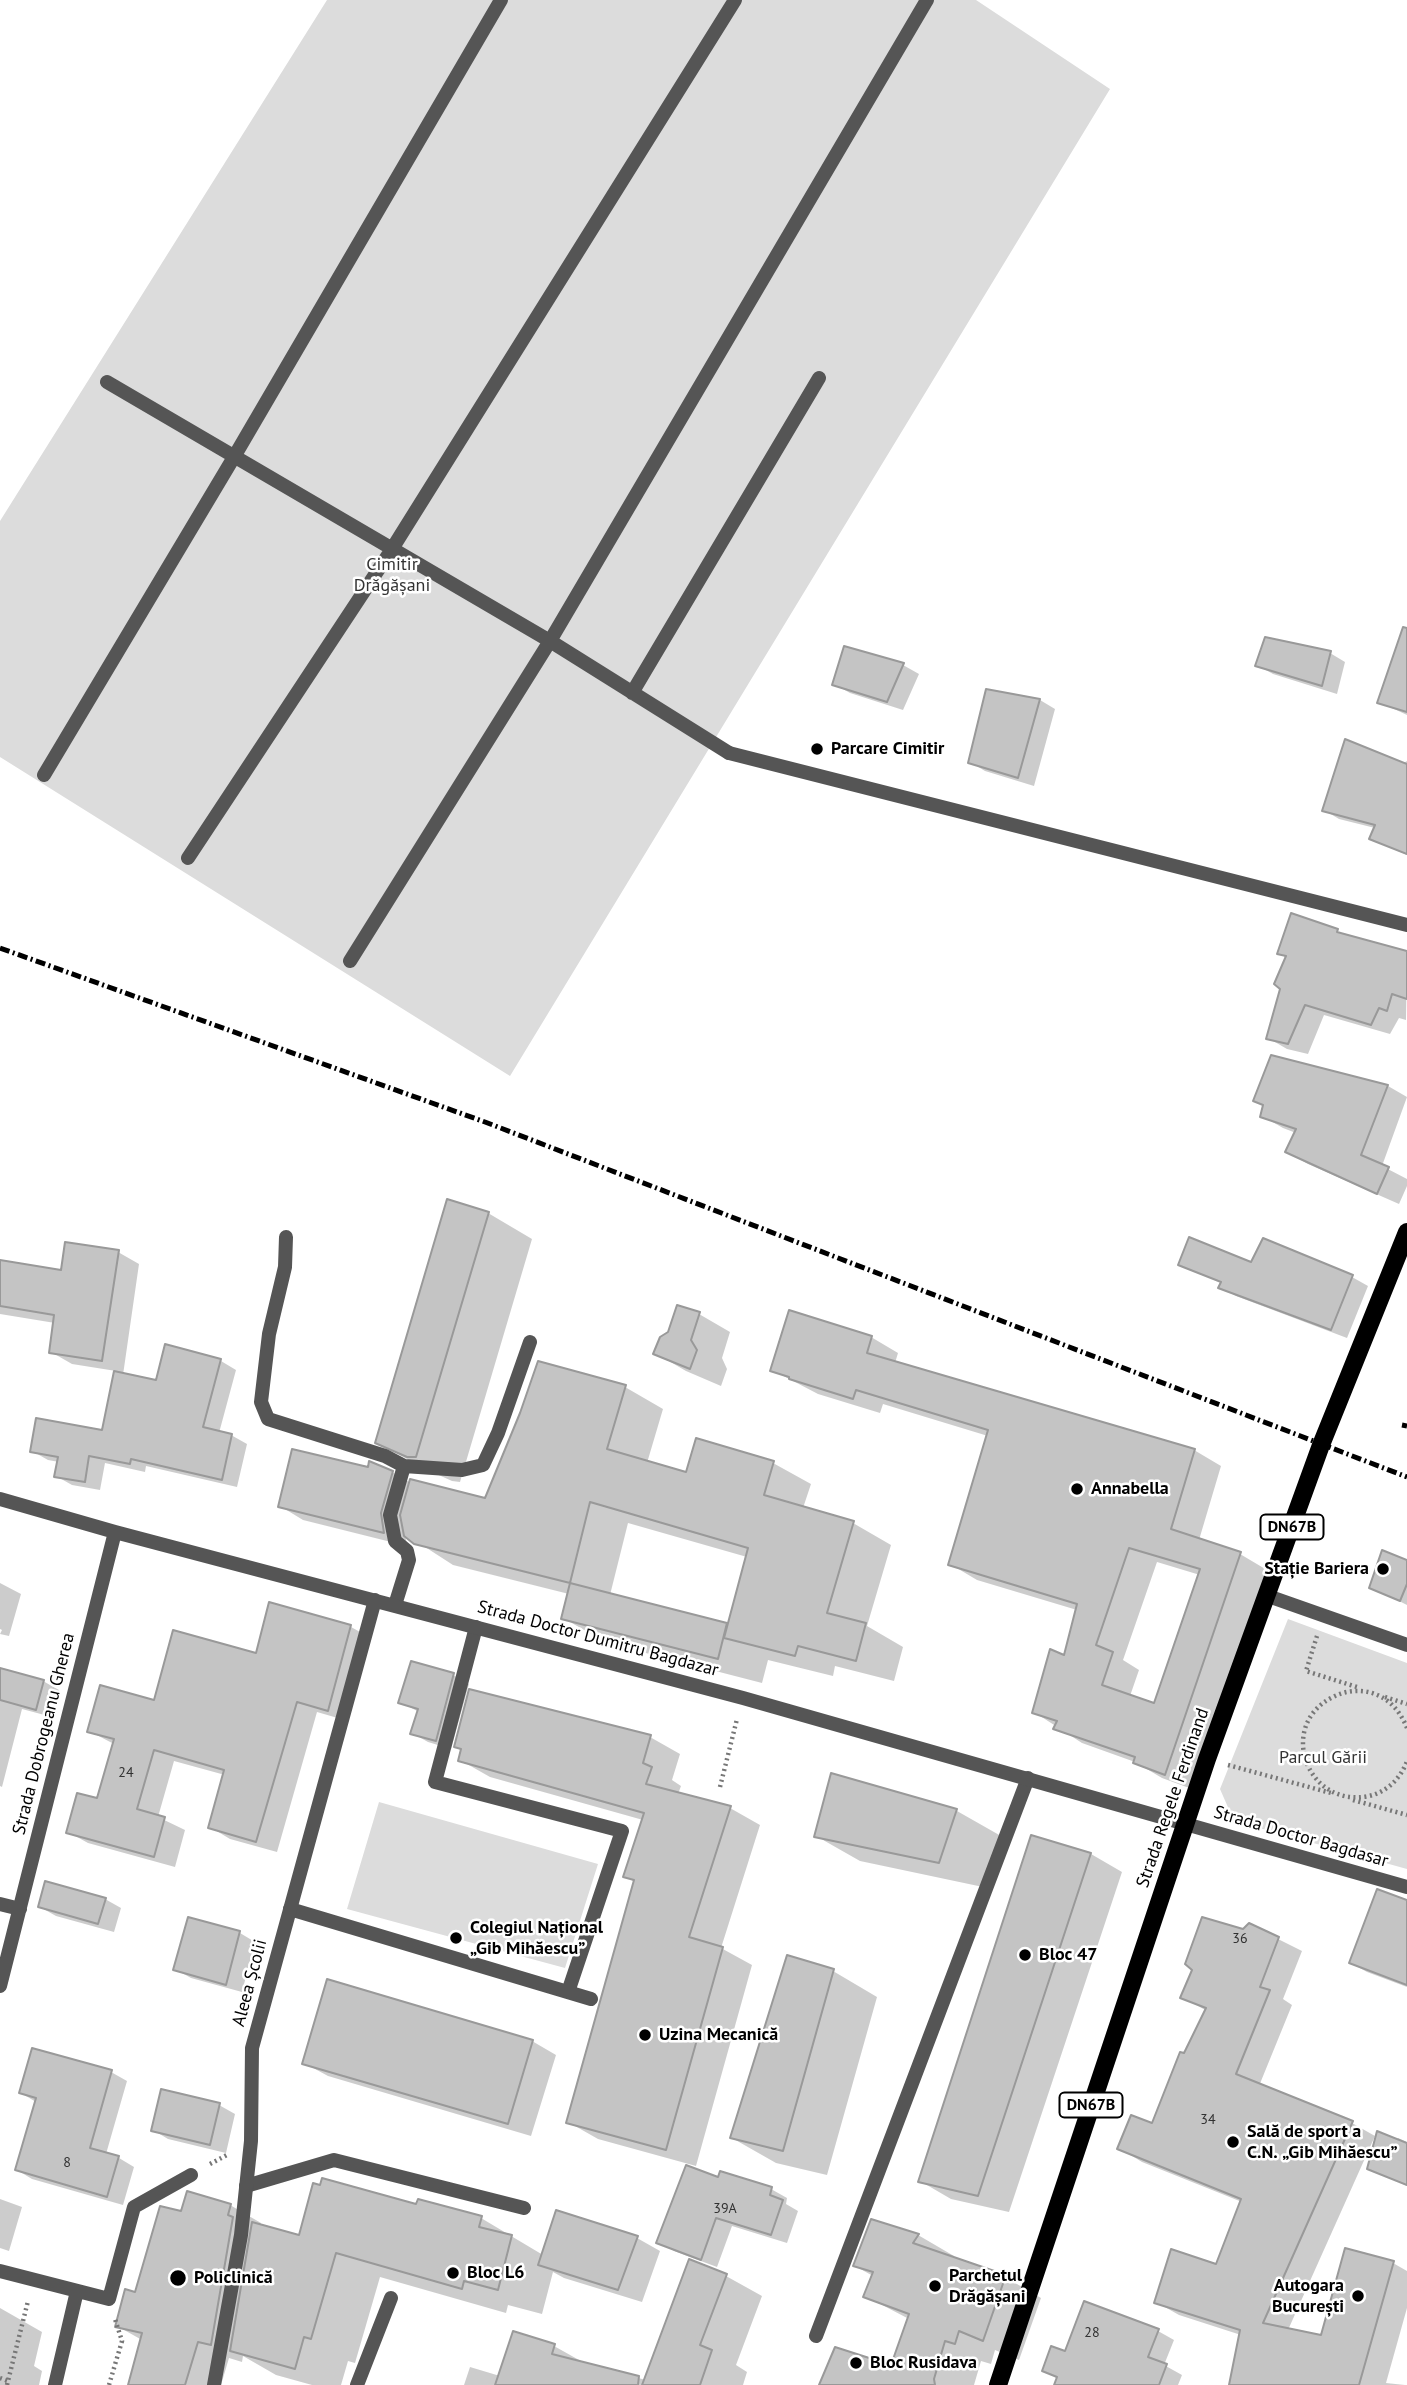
<!DOCTYPE html>
<html>
<head>
<meta charset="utf-8">
<style>
	body { margin:0 }
	canvas { display:block; background:#fff }
</style>
</head>
<body>
<canvas width="1407" height="2385"></canvas>
<script>
const c = document.querySelector('canvas').getContext('2d');
c.lineJoin = 'round';
function fillPath(path, color) {
  c.fillStyle = color;
  c.fill(path, 'evenodd');
}
function stroke(path, color, width, dash) {
  c.strokeStyle = color;
  c.lineWidth = width;
  c.lineCap = dash ? 'butt' : 'round';
  c.setLineDash(dash || []);
  c.stroke(path);
}
function label(font, color, halo, rows, align = 'center') {
  c.font = font + ' "PT Sans",sans-serif';
  c.lineWidth = 5;
  c.setLineDash([]);
  c.textBaseline = 'middle';
  c.strokeStyle = halo;
  c.fillStyle = color;
  for (const [text, x, y, turn = 0] of rows) {
    c.save();
    c.translate(x, y);
    c.rotate((+turn || 0) * Math.PI / 180);
    c.textAlign = isNaN(turn) ? turn : align;
    if (halo) c.strokeText(text, 0, 0);
    c.fillText(text, 0, 0);
    c.restore();
  }
}
fillPath(new Path2D(`
	M327,0H976L1110,89L510,1076L0,757V521Z
	M1288,1619L1407,1663V1869L1234,1821L1220,1789Z
	M379,1802L598,1864L565,1968L347,1909Z`), '#dcdcdc');
fillPath(new Path2D(`
	M845,648L903,665L919,674L903,710L850,693L834,684Z
	M1330,653L1345,662L1337,694L1273,674L1257,665Z
	M1407,677V715L1379,702Z
	M1040,700L1055,709L1034,786L985,771L970,762Z
	M1407,761V855L1371,839L1375,828L1339,819L1324,810Z
	M1337,931L1345,936L1407,953L1406,1020L1399,1018L1390,1034L1324,1015L1308,1054L1287,1049L1268,1038L1282,988L1287,958L1279,953Z
	M1272,1058L1388,1086L1407,1097L1382,1166L1407,1179V1186L1399,1204L1308,1164L1287,1152L1296,1133L1283,1128L1262,1116L1264,1106L1255,1100Z
	M488,1213L532,1239L460,1482L452,1481L421,1467L377,1442Z
	M1264,1241L1352,1277L1368,1286L1347,1338L1236,1296L1220,1287L1222,1283L1180,1264H1252Z
	M118,1252L139,1264L123,1375L157,1382L166,1346L221,1361L236,1370L219,1433L231,1435L247,1444L237,1487L146,1466L145,1472L105,1463L100,1490L72,1485L56,1476L59,1462L48,1460L32,1451L103,1432L116,1371L72,1364L51,1352L55,1323L0,1314V1262L63,1272Z
	M699,1314L730,1332L722,1358L727,1369L721,1386L686,1371L655,1353Z
	M871,1337L898,1353L895,1363L1194,1450L1221,1466L1199,1540L1240,1554L1267,1570L1192,1789L1162,1778L1135,1762L1082,1743L1034,1712L1065,1657L1077,1610L977,1580L950,1564L988,1436L883,1404L880,1413L818,1394L772,1370ZM1157,1562L1200,1575L1155,1705L1130,1696L1139,1670L1123,1660Z
	M625,1387L663,1409L647,1463L687,1474L773,1463L811,1484L803,1508L853,1523L891,1545L867,1626L903,1647L894,1681L835,1666L833,1676L768,1660L762,1683L607,1643L563,1618L569,1594L453,1565L405,1534L407,1546L303,1520L280,1506L392,1472L411,1483L486,1500ZM628,1523L747,1557L729,1627L610,1595Z
	M1407,1562V1605L1371,1587Z
	M0,1583L21,1594L9,1636L0,1634L2,1630L0,1629Z
	M271,1605L351,1627L371,1638L348,1721L317,1712L277,1852L230,1839L210,1827L225,1775L174,1761L158,1817L185,1830L175,1867L88,1843L68,1832L99,1800L114,1744L89,1731L257,1655Z
	M0,1670L43,1681L59,1690L52,1717L22,1709L2,1787L0,1786Z
	M453,1675L469,1684L451,1749L428,1742L412,1733L419,1712L400,1702Z
	M650,1737L680,1754L672,1780L681,1786L678,1794L730,1808L760,1825L721,1948L752,1965L696,2166L598,2139L568,2122L635,1882L625,1876L643,1820L490,1777L460,1760Z
	M832,1776L957,1811L1001,1836L983,1887L860,1861L816,1836Z
	M1032,1837L1091,1854L1122,1872L1009,2212L951,2199L920,2181Z
	M105,1899L121,1908L114,1932L56,1916L40,1907Z
	M1407,1902V1987L1367,1972L1351,1963Z
	M189,1919L240,1933L255,1942L242,1992L191,1978L175,1969Z
	M1250,1925L1302,1951L1283,1999L1292,2005L1259,2086L1352,2123L1375,2136L1288,2330L1322,2337L1393,2263L1407,2271V2308L1386,2383L1405,2385H1231L1241,2335L1179,2315L1156,2302L1217,2266L1242,2202L1142,2162L1119,2148L1153,2125L1207,2011L1182,1997Z
	M833,1971L877,1997L827,2175L776,2163L732,2138Z
	M532,2041L556,2055L531,2136L328,2076L304,2063Z
	M111,2072L127,2081L106,2154L119,2158L134,2167L123,2205L32,2179L17,2170L36,2102L21,2093Z
	M219,2105L235,2114L226,2153L168,2139L153,2130Z
	M1398,2138L1407,2142V2186L1369,2168Z
	M719,2179L771,2189L787,2198L786,2204L798,2211L787,2243L732,2226L717,2267L674,2251L659,2242Z
	M0,2199L22,2207L9,2251L0,2248Z
	M230,2205L261,2223L260,2226L301,2237L417,2206L481,2218L543,2255L637,2238L660,2251L642,2302L564,2278L553,2272L542,2314L508,2305L506,2313L380,2277L355,2363L348,2361L341,2385H312L276,2375L243,2356L242,2362L229,2358L221,2385H130L142,2340L117,2326L182,2213Z
	M872,2221L918,2235L954,2256L952,2259L1005,2277L1041,2298L1019,2360L995,2350L991,2364L981,2361L974,2385H821L892,2368L909,2319L865,2296L873,2276L855,2266Z
	M726,2276L762,2296L736,2365L747,2372L743,2385H464L470,2367L500,2376L554,2346L588,2365L646,2380Z
	M0,2308L42,2332L34,2366L42,2371L39,2385H0Z
	M1158,2331L1174,2340L1164,2365L1182,2375L1178,2385H1056L1058,2379L1044,2370L1066,2354Z`), '#0003');
const building = new Path2D(`
	M1403,627L1407,628V712L1377,703Z
	M1265,637L1331,651L1322,686L1255,666Z
	M844,646L904,663L887,702L832,685Z
	M986,689L1040,699L1018,778L968,763Z
	M1345,739L1407,764V854L1369,839L1375,825L1322,811Z
	M1291,913L1338,929L1337,932L1407,951V999L1392,994L1387,1011L1379,1008L1371,1025L1305,1005L1288,1044L1266,1039L1280,989L1274,984L1286,956L1277,954Z
	M1271,1055L1388,1085L1361,1155L1389,1167L1377,1194L1285,1152L1296,1129L1260,1117L1263,1105L1253,1101Z
	M447,1199L489,1212L416,1457H407L375,1443Z
	M1189,1237L1251,1262L1263,1238L1353,1275L1331,1330L1218,1288L1221,1282L1178,1265Z
	M65,1242L119,1250L102,1361L49,1353L54,1315L0,1306V1260L61,1270Z
	M677,1305L700,1312L691,1340L697,1350L690,1369L653,1354L660,1337L668,1332Z
	M789,1310L872,1336L867,1353L1195,1449L1171,1529L1241,1552L1165,1775L1133,1763L1135,1757L1053,1729L1057,1721L1032,1713L1050,1649L1064,1655L1077,1604L948,1565L988,1430L856,1390L853,1399L789,1379V1377L770,1371ZM1129,1548L1200,1569L1154,1703L1102,1685L1113,1652L1096,1645Z
	M165,1344L221,1359L203,1427L232,1434L222,1480L131,1459L130,1464L89,1456L85,1482L54,1477L58,1457L30,1452L36,1418L102,1430L114,1371L156,1380Z
	M538,1361L626,1385L607,1449L686,1472L696,1438L774,1461L764,1495L854,1521L827,1613L866,1623L856,1661L798,1646L795,1656L724,1638L748,1548L590,1502L570,1583L414,1544L404,1536L400,1515L410,1479L485,1498L520,1413Z
	M292,1449L368,1467L369,1461L393,1471L381,1513L384,1533L278,1507Z
	M1382,1550L1407,1560V1584L1400,1601L1369,1588Z
	M570,1583L727,1623L718,1659L561,1619Z
	M269,1602L351,1625L328,1711L297,1702L256,1842L208,1828L224,1770L154,1750L137,1809L165,1817L154,1857L66,1833L77,1793L97,1798L114,1739L87,1732L100,1685L154,1700L173,1630L256,1653Z
	M411,1661L454,1673L436,1741L410,1734L418,1709L398,1703Z
	M0,1668L44,1680L36,1710L0,1700Z
	M469,1689L651,1735L643,1763L652,1767L646,1784L731,1806L689,1937L723,1947L666,2150L566,2123L634,1880L623,1877L644,1813L458,1761L461,1749L454,1747Z
	M831,1773L957,1809L939,1863L814,1837Z
	M1031,1835L1091,1853L978,2196L918,2182Z
	M45,1881L106,1898L98,1924L38,1907Z
	M1377,1889L1407,1900V1985L1349,1963Z
	M188,1917L240,1931L226,1985L173,1970Z
	M1202,1917L1243,1929L1249,1923L1279,1937L1260,1987L1270,1990L1236,2074L1353,2121L1263,2323L1321,2335L1345,2248L1394,2261L1359,2385H1229L1240,2330L1154,2303L1171,2249L1216,2264L1241,2199L1117,2149L1131,2115L1152,2123L1180,2052L1184,2053L1206,2008L1180,1998L1192,1970L1185,1964Z
	M787,1955L834,1969L783,2151L730,2138Z
	M327,1979L533,2040L508,2124L302,2064Z
	M32,2048L112,2070L90,2148L119,2156L107,2197L15,2170L36,2098L19,2093Z
	M161,2089L220,2103L210,2145L151,2131Z
	M1377,2131L1407,2143V2185L1367,2169Z
	M686,2165L718,2177L720,2171L772,2187L770,2195L783,2200L771,2235L716,2218L701,2260L656,2243Z
	M322,2178L416,2204L418,2199L482,2216L479,2227L512,2235L498,2290L464,2281L462,2289L336,2253L311,2339L304,2337L295,2369L230,2351L252,2222L299,2235L313,2183L320,2185Z
	M187,2191L231,2204L228,2215L233,2217L211,2345L198,2342L185,2385H128L142,2333L115,2327L125,2289L135,2292L160,2206L181,2211Z
	M556,2210L638,2236L618,2290L538,2265Z
	M871,2219L919,2234L913,2243L1006,2275L983,2341L959,2331L955,2344L945,2341L934,2379L935,2385H819L835,2347L891,2365L909,2314L863,2297L873,2272L853,2266Z
	M689,2259L727,2274L700,2345L712,2350L700,2385H642Z
	M1084,2301L1159,2329L1148,2357L1167,2364L1159,2385H1054L1057,2377L1042,2371L1051,2346L1065,2351Z
	M513,2331L555,2344L552,2354L639,2376L638,2385H495Z`);
fillPath(building, '#c4c4c4');
stroke(building, '#999', 2);
stroke(new Path2D(`
	M1317,1636L1306,1671L1360,1688
	M1385,1697L1407,1704
	M1407,1728C1401,1713 1391,1700 1375,1694C1362,1689 1346,1690 1333,1697C1276,1725 1307,1809 1369,1796C1387,1792 1401,1778 1407,1761
	M1228,1765L1331,1793
	M720,1787L737,1719
	M1353,1800L1407,1815
	M210,2164L227,2155
	M0,2378L8,2381
	M7,2385L28,2301
	M109,2385L122,2341L115,2319`), '#777', 4.5, [2, 3.5]);
stroke(new Path2D(`
	M107,382L550,641L729,753
	M632,693L819,378
	M44,775L234,457L501,0
	M188,858L392,549L735,0
	M350,961L550,641L927,0
	M286,1237L285,1267L269,1334L261,1402L268,1419L385,1456L404,1466L390,1515L395,1541L407,1551L409,1560L395,1605
	M404,1466L462,1470L483,1465L498,1433L530,1342
	M476,1627L435,1782L622,1831L568,1992
	M290,1909L591,1999
	M246,2186L334,2160L524,2208
	M0,2271L109,2299L134,2207L191,2175
	M816,2336L1028,1778
	M55,2385L77,2291
	M357,2385L391,2298`), '#555', 14);
stroke(new Path2D(`
	M729,753L1407,925
	M0,1499L115,1532L743,1698L1407,1887
	M0,1904L20,1909
	M0,1986L115,1532
	M214,2385L241,2235L251,2141L252,2048L375,1600`), '#555', 14);
stroke(new Path2D(`
	M1268,1596L1407,1645`), '#555', 14);
stroke(new Path2D(`
	M998,2385L1207,1759L1321,1445L1407,1232`), '#000', 18);
stroke(new Path2D(`
	M0,948L485,1122L1407,1477
	M1402,1425L1407,1426`), '#000', 5, [10, 3.5, 2, 3.5]);
for (const [x, y, r, color] of [
	[817,749,7,"#000"],
	[1077,1489,7,"#000"],
	[1383,1569,7,"#000"],
	[456,1938,7,"#000"],
	[1025,1955,7,"#000"],
	[645,2035,7,"#000"],
	[1233,2142,7,"#000"],
	[453,2273,7,"#000"],
	[178,2278,9,"#000"],
	[935,2286,7,"#000"],
	[1358,2296,7,"#000"],
	[856,2363,7,"#000"]
]) {
  const dot = new Path2D();
  dot.arc(x, y, r, 0, 2 * Math.PI);
  c.fillStyle = color;
  c.fill(dot);
  stroke(dot, '#fff', 2.5);
}
label('14px', '#313131', null, [
	["24",126,1773],
	["36",1240,1939],
	["34",1208,2120],
	["8",67,2163],
	["39A",725,2209],
	["28",1092,2333]
]);
for (const [x, y, w] of [
	[1292,1527,63],
	[1091,2105,63]
]) {
  const box = new Path2D();
  box.roundRect(x - w / 2, y - 12.5, w, 25, 5);
  c.fillStyle = '#fff';
  c.fill(box);
  stroke(box, '#000', 2);
}
label('bold 16px', '#000', null, [
	["DN67B",1292,1527],
	["DN67B",1091,2105]
]);
label('18px', '#333', '#fff', [
	["Cimitir",392,565],
	["Drăgășani",392,586],
	["Parcul Gării",1323,1758]
]);
label('bold 18px', '#000', '#fff', [
	["Parcare Cimitir",831,749],
	["Annabella",1091,1489],
	["Stație Bariera",1369,1569,"right"],
	["Colegiul Național",470,1928],
	["„Gib Mihăescu”",470,1949],
	["Bloc 47",1039,1955],
	["Uzina Mecanică",659,2035],
	["Sală de sport a",1247,2132],
	["C.N. „Gib Mihăescu”",1247,2153],
	["Bloc L6",467,2273],
	["Parchetul",949,2276],
	["Drăgășani",949,2297],
	["Policlinică",194,2278],
	["Autogara",1344,2286,"right"],
	["București",1344,2307,"right"],
	["Bloc Rusidava",870,2363]
], 'left');
label('18px', '#000', '#fff', [
	["Strada Doctor Dumitru Bagdazar",598,1639,15],
	["Strada Dobrogeanu Gherea",44,1734,-76],
	["Strada Regele Ferdinand",1173,1798,-71],
	["Strada Doctor Bagdasar",1301,1837,16],
	["Aleea Școlii",250,1983,-75]
]);
</script>
</body>
</html>
